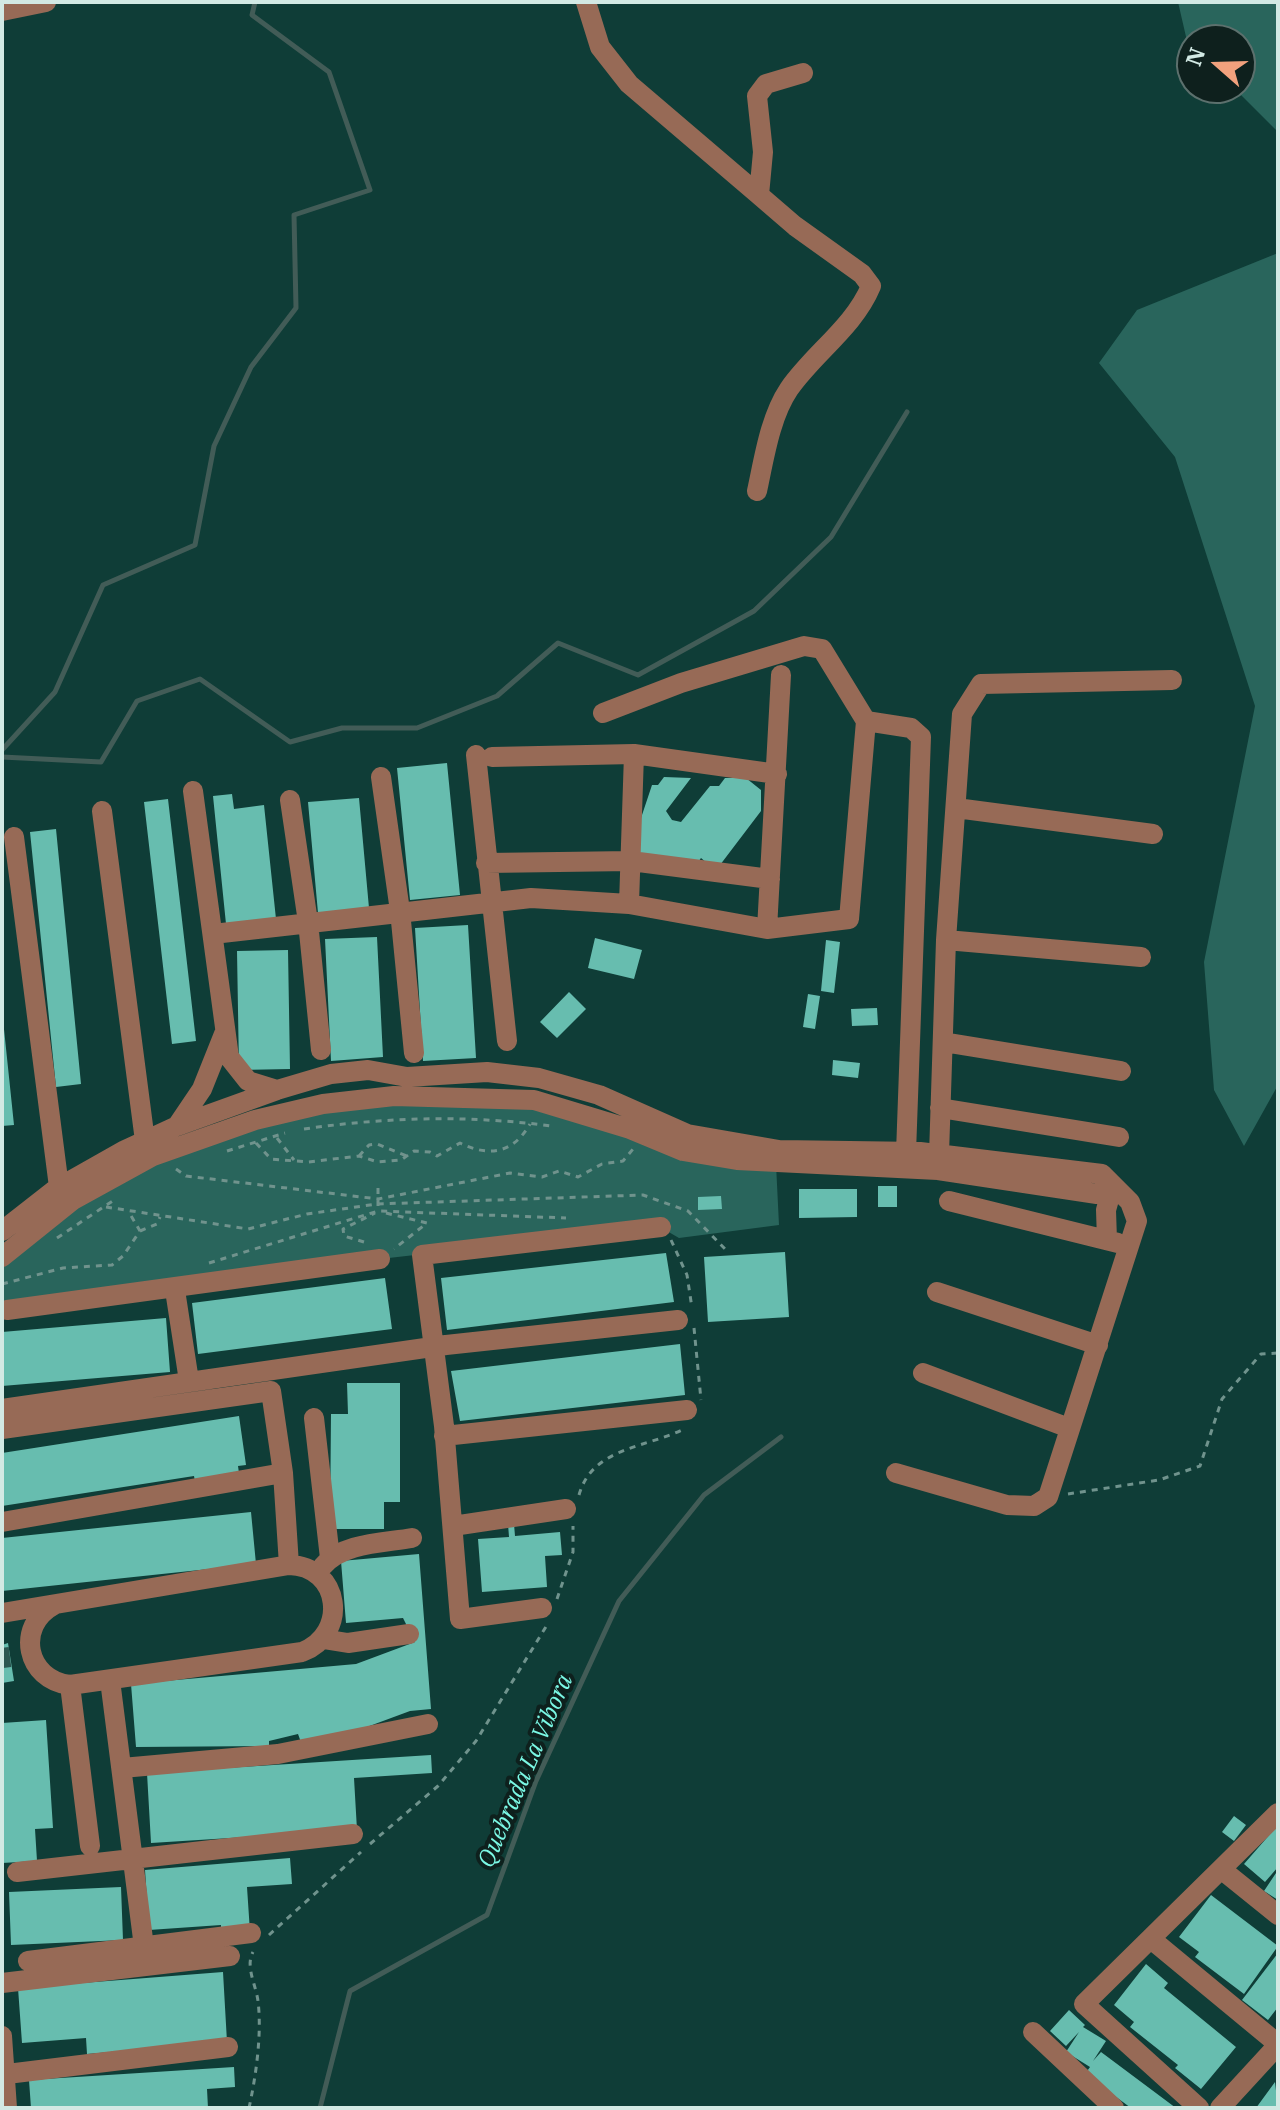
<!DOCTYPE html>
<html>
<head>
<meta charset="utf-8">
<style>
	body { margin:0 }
	#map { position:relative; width:1280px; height:2110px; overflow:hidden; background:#0f3d37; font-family:"IBM Plex Serif",serif }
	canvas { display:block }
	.frame { position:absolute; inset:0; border:4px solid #d2e9e4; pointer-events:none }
	.north { position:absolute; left:1176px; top:24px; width:80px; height:80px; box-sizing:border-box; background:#0e201d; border:2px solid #5c706d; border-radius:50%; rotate:290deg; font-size:22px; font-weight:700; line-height:32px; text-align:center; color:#d2e9e4 }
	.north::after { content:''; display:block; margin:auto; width:28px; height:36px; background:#f1a17d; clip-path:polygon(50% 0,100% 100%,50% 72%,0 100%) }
</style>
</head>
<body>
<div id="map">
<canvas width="1280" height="2110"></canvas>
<div class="frame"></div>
<div class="north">N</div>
</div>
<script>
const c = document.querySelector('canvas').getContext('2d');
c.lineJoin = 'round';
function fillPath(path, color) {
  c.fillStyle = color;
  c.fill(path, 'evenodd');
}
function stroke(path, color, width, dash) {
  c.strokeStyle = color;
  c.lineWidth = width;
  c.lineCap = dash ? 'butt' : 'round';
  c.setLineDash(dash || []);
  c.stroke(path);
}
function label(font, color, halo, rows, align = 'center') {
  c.font = font + ' "IBM Plex Serif",serif';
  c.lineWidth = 8;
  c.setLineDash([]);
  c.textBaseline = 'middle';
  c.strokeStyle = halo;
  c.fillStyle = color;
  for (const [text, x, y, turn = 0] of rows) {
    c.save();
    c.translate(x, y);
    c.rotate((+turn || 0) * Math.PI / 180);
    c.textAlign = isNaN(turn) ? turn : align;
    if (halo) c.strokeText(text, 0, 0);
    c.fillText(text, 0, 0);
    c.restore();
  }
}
fillPath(new Path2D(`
	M1178,2H1278V132L1234,88H1240V40H1192V45L1187,41Z
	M1278,253V1085L1244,1146L1214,1090L1204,962L1255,706L1175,457L1099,363L1137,310Z
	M510,1098L776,1164L779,1225L679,1238L660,1227L380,1259L2,1310V1257L129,1168L290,1111Z`), '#29655c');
stroke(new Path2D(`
	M2,750L55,692L103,585L195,545L214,446L251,367L296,308L294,215L370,190L329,72L252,15L255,2
	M2,757L101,762L137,701L200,679L290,742L342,728H417L497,696L558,643L638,675L754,611L831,537L907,412
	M320,2108L350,1991L487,1915L536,1781L619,1601L704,1495L781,1437`), '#425c57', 5);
fillPath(new Path2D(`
	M447,763L460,895L410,900L397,768Z
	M664,777L691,778L666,811L672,820L681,822L710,786H719L725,778H746L761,790V811L720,865L708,864L701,858L696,865L636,860L641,818L652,785H658Z
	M232,794L234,809L264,805L276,919L226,924L213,796Z
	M359,798L369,908L318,913L308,802Z
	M168,799L196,1041L172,1044L144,802Z
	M56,829L81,1084L56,1087L30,832Z
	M468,925L476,1058L423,1061L415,928Z
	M377,937L383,1057L331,1061L325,939Z
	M595,938L642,950L634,979L588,968Z
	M826,940L840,942L834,993L821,991Z
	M288,950L290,1069L239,1070L237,951Z
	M569,992L586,1009L557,1038L540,1022Z
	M808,994L820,996L815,1029L803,1027Z
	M877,1008L878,1025L852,1026L851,1009Z
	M2,1010L14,1125L2,1126Z
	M833,1060L860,1063L858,1078L832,1075Z
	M878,1186H897V1207H878Z
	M799,1189H857V1217L799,1218Z
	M721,1196L722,1209L698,1210V1197Z
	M785,1252L789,1317L708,1322L704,1257Z
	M666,1253L674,1302L447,1330L441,1278Z
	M385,1278L392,1329L198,1354L192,1303Z
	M166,1318L170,1372L2,1386V1332Z
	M680,1344L685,1395L460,1421L451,1371Z
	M347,1383H400V1502H384V1529H330L331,1414H348Z
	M239,1416L246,1465L238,1466L240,1480L196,1487L194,1476L2,1506V1453Z
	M251,1512L256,1564L2,1591V1538Z
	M508,1524H514L515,1536L560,1532L562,1555L545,1556L547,1587L482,1592L478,1539L509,1537Z
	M419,1554L431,1709L410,1711L356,1731L302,1745L298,1734L269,1741V1746L136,1747L131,1684L356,1664L415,1642L403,1618L346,1623L341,1561Z
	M8,1643L14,1681L2,1683V1645Z
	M46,1720L53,1828L35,1829L37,1861L2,1863V1723Z
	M431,1755L432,1773L354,1778L357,1830L151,1843L147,1773Z
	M1234,1816L1246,1825L1234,1841L1222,1832Z
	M1278,1825V1867L1265,1882L1244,1864Z
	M290,1858L292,1884L247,1887L250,1932L221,1934V1925L149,1930L145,1870Z
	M1278,1870V1900L1264,1891Z
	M121,1887L123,1940L11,1945L9,1892Z
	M1211,1895L1278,1946L1244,1994L1195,1957L1199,1952L1179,1937Z
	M1278,1953V2007L1268,2020L1242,2000Z
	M1146,1964L1168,1983L1164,1988L1236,2047L1201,2089L1175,2068L1178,2065L1130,2027L1134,2022L1114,2005Z
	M223,1972L227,2042L87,2054L86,2038L22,2043L18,1988Z
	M1069,2010L1085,2025L1083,2027L1106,2041L1093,2061L1101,2052L1176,2108H1131L1085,2074L1090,2067L1066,2052L1079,2032L1066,2046L1050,2031Z
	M234,2067L235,2087L207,2089L208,2108H31L29,2080Z
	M1275,2082L1278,2108H1256Z`), '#67bdaf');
stroke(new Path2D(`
	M2,1658L10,1657`), '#2c5751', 20, [20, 10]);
stroke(new Path2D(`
	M304,1129C387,1117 469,1115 551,1126
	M277,1138L294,1160
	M256,1143L271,1159L308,1162L359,1156L378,1162L401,1160L414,1151L430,1152L437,1156L460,1143C488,1157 513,1154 530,1124
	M227,1151L285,1133
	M359,1156L369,1145L377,1144L407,1156
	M176,1169L186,1176L378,1199L510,1173L542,1177L559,1171L578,1177L602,1164L623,1161L633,1149
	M378,1188V1211
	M106,1207L248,1229L307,1214L377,1204L643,1195L688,1211L726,1250
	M386,1213L427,1223L394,1249
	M140,1231L157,1224L160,1217
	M57,1238L114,1200
	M671,1240L687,1275L692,1308
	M364,1242L344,1236L343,1229L375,1213
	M209,1263L378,1211L566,1218
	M2,1284L63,1268L112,1265L123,1256L140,1231L130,1214
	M694,1328L701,1400
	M1068,1494L1159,1480L1200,1466L1222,1399L1261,1354L1278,1353
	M579,1495C592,1448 644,1448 682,1430
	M557,1599L573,1552V1526
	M370,1844L438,1786L476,1741L547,1625
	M269,1935L361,1852
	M249,2108C256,2076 262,2034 258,2001C256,1985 245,1966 253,1952`), '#70938d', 3, [6, 6]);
stroke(new Path2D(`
	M586,2L600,47L629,84L759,195L763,152L757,96L766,84L803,73
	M2,11L46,2
	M757,491C764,459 770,417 789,389C814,353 854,327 871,286L862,274L795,226L759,195
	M603,713L681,683L804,646L822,649L866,721L911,728L921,737L906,1153
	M476,755L507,1041
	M492,757L634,754L777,774
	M381,777L400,911L414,1053
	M193,791L229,1057L248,1081L277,1090
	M290,800L308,922L321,1050
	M956,808L1153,834
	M102,811L145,1141
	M14,837L59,1187
	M486,863L631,861L770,879
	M629,904L634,754
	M767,929L781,675
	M213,934L531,898L629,904L767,929L849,919L866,721
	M946,940L1141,957
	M943,1042L1121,1071
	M940,1108L1119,1137
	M177,1126L202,1089L224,1034
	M939,1155L946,940L962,714L981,684L1172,680
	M949,1201L1118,1243
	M2,1231L56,1189L125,1150L177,1126L277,1090L331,1074L368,1070L407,1077L487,1072L539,1078L599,1095L687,1134L779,1150L920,1152L1102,1174L1113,1185L1097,1194L938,1170L737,1160L683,1151L630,1129L534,1100L394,1096L323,1104L255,1120L153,1156L73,1200L2,1257
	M175,1290L189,1381
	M937,1292L1098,1345
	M7,1310L380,1259
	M923,1373L1069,1428
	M2,1409L446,1345L678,1320
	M314,1418L330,1558
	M2,1429L271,1391L283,1473L289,1565
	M444,1436L687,1410
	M896,1473L1007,1505L1034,1506L1048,1497L1137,1221L1130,1202L1113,1185L1106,1210L1107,1240
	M2,1522L283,1473
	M453,1526L566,1509
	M323,1566C342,1543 383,1543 412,1538
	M542,1608L460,1619L444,1426L422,1255L661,1227
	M2,1613L289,1565C341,1566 349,1634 302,1652L70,1685C26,1680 15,1626 54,1605
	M323,1639L348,1643L409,1634
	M110,1680L144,1947
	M70,1685L90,1846
	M122,1768L278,1754L428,1724
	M1221,1869L1278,1915
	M17,1872L353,1834
	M1151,1939L1278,2044
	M28,1961L251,1933
	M2,1983L230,1956
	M1033,2032L1114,2108
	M2,2036L7,2108
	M7,2074L228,2047
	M1199,2108L1084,2004L1278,1813
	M1220,2108L1278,2045`), '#976a56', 20);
label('italic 24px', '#7bf8e5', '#0e201d', [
	["Quebrada La Vibora",526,1771,-67]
]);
</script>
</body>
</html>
